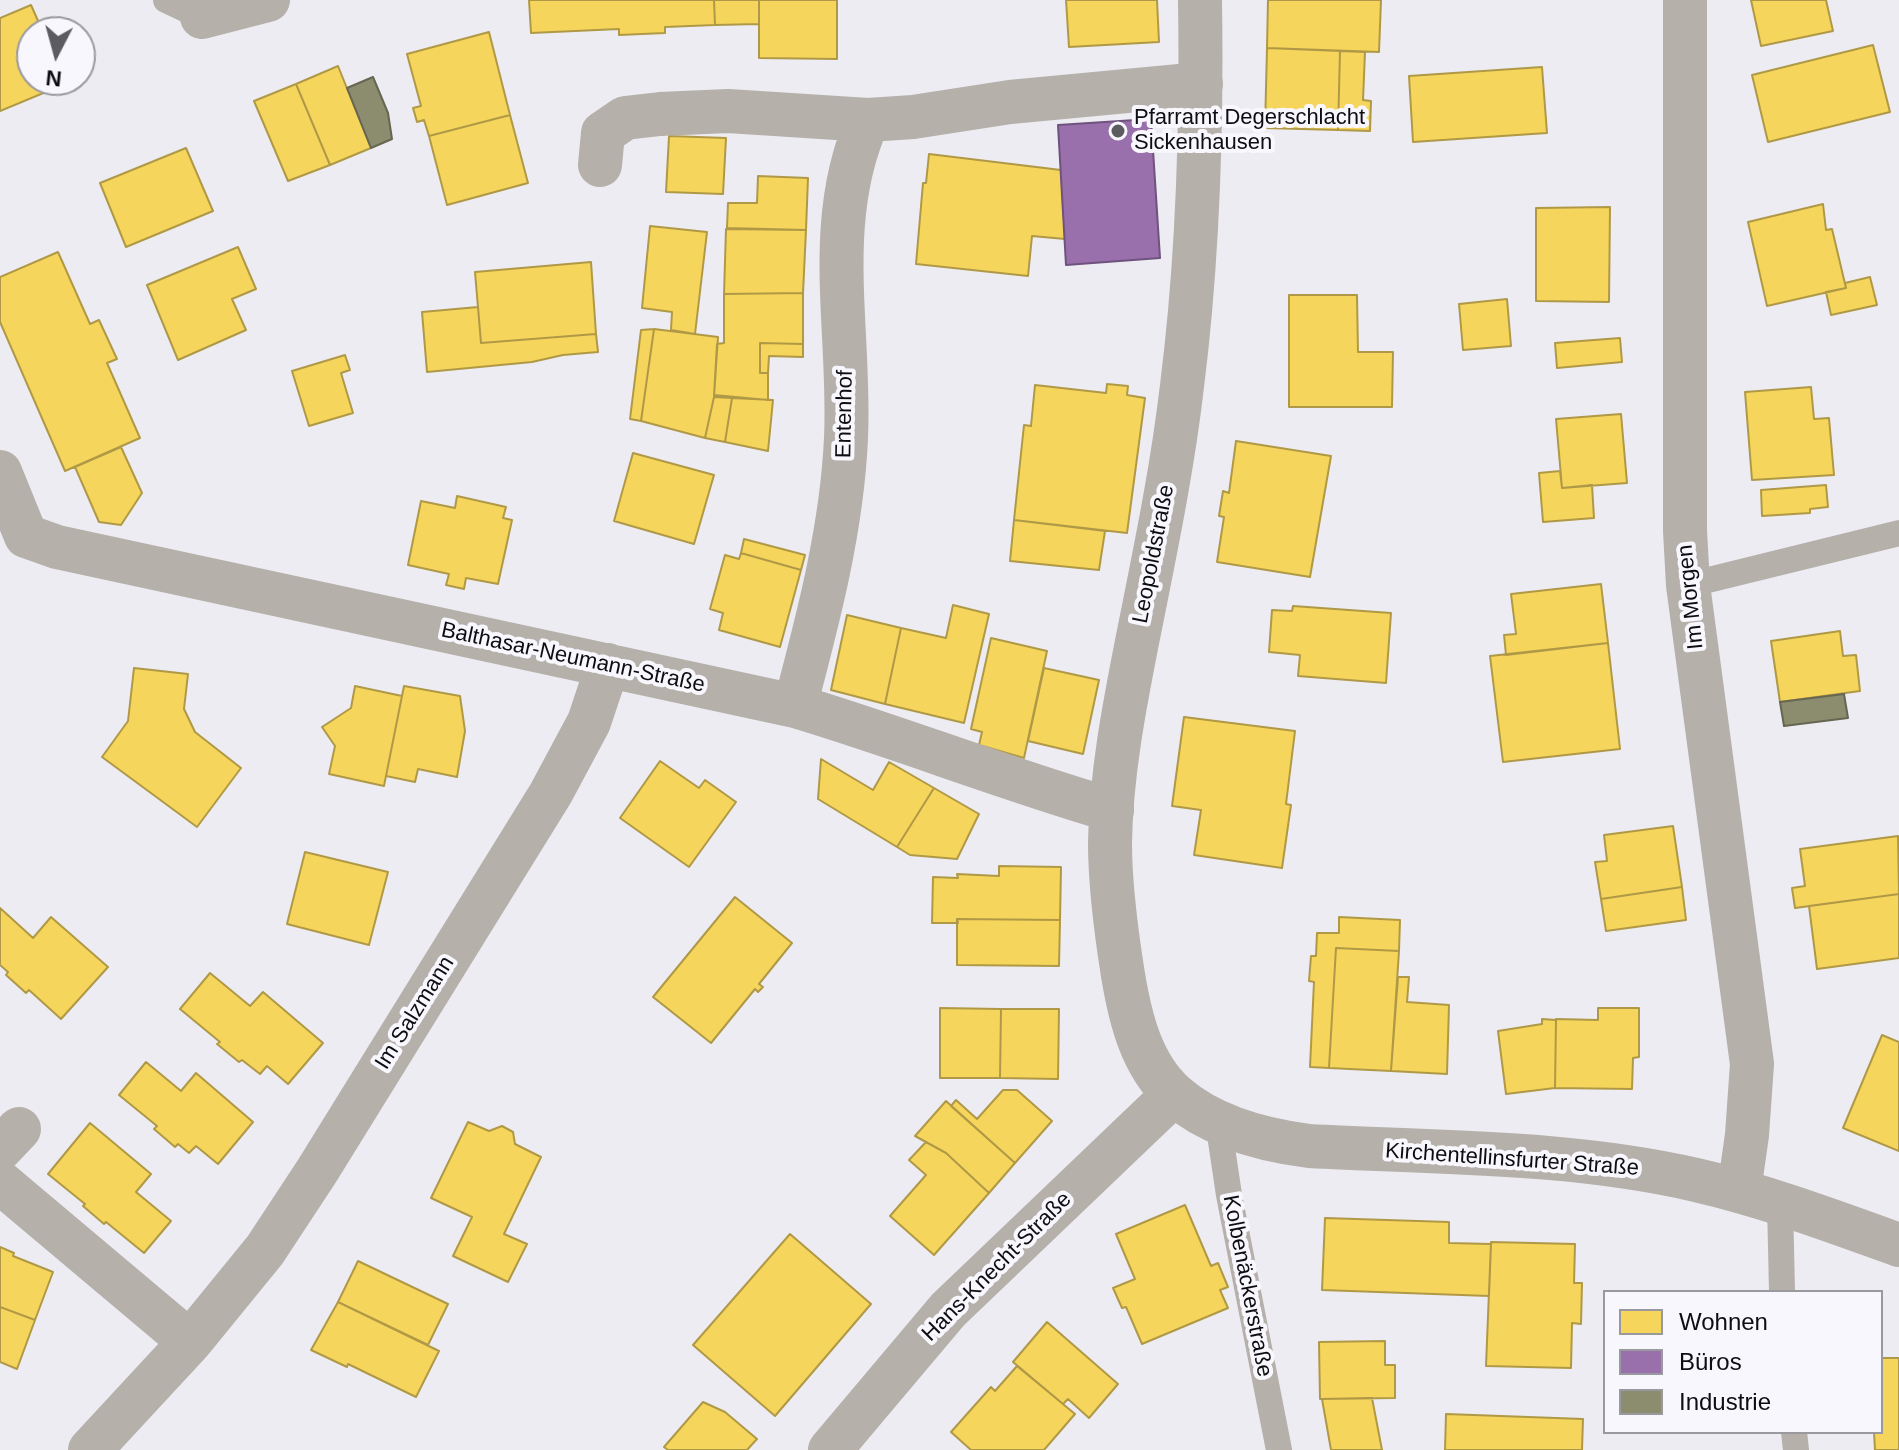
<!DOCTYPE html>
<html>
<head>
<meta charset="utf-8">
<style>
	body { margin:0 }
	#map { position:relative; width:1899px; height:1450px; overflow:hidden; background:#edecf2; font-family:Helvetica,sans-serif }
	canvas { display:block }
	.legend { position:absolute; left:1603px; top:1290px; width:280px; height:144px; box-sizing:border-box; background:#f8f7fe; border:2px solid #9a999f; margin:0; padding:10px 14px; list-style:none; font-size:24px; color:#0e0d11 }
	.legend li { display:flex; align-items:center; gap:16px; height:40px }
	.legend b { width:40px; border:2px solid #9a999f }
	.north { position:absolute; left:16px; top:16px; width:80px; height:80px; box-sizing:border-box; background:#f8f7fe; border:2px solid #9a999f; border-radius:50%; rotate:186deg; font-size:22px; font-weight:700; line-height:32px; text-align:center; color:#0e0d11 }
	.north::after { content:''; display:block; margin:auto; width:28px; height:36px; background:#5c5b60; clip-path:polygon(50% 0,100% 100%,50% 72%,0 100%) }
</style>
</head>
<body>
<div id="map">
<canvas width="1899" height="1450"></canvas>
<ul class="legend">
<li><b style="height:22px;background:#f6d55c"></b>Wohnen</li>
<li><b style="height:22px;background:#9970ab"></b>Büros</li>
<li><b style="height:22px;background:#8c8c6e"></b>Industrie</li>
</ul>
<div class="north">N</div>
</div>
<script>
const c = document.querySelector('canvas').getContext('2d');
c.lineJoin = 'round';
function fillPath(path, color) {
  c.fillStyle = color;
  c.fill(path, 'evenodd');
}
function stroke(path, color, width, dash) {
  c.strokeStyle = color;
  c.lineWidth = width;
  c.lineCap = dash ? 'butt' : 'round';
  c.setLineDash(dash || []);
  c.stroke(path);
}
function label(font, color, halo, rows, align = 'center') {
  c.font = font + ' Helvetica,sans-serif';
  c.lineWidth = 8;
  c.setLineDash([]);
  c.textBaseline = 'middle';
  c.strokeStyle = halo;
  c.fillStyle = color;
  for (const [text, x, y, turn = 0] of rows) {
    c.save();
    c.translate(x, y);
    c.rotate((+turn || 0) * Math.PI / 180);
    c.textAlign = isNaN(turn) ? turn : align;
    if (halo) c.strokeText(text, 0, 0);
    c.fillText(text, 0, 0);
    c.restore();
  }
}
const homes = new Path2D(`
	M529,0H714L715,25L665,27V33L619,35V29L531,33Z
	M714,0H759V24L715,25Z
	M759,0H837V59L759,58Z
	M1066,0H1157L1159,42L1069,47Z
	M1268,0H1381L1379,52L1267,48Z
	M1751,0H1826L1833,31L1761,46Z
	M31,5L43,32H32V80H63L65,84L0,111V18Z
	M489,32L510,115L429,136L424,120L417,122L413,108L421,106L407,54Z
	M1873,45L1890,112L1768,142L1752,75Z
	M1267,48L1340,51L1338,130L1265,128Z
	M1340,51L1365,52L1363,100L1371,101L1370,131L1338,130Z
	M338,66L371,148L330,165L296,84Z
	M1542,67L1547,133L1413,142L1409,76Z
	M296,84L330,165L288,181L254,101Z
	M510,115L528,183L447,205L429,136Z
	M669,136L726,138L723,194L666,192Z
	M186,148L213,211L126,247L100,183Z
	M929,154L1061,170L1065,239L1032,236L1028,276L916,264L923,183H926Z
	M758,176L808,178L806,230L727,228L728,203H757Z
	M1823,204L1826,230L1832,229L1846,288L1767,306L1748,222Z
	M1610,207L1609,302L1536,301V208Z
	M650,226L707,232L695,334L671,330L672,312L642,308Z
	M726,229L806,230L803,293L724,294Z
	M238,247L256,289L232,299L246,330L178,360L147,285Z
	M58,252L90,324L99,320L117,359L107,363L140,438L65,471L0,322V277Z
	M591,262L596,334L481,343L475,272Z
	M1870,277L1877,305L1831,315L1826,292L1846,288L1845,283Z
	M803,293V344L760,343V373H768V400L714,395L717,344L724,343V294Z
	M1289,295H1357L1358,352H1393L1392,407H1289Z
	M1507,299L1511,346L1463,350L1459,304Z
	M478,307L481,343L596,334L598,352L563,355L532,362L427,372L422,312Z
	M654,329L718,337L714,397L705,438L641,421Z
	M654,329L641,421L630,419L641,330Z
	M1620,338L1622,362L1557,368L1555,343Z
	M760,343L803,344V357L769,356L768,373H760Z
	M345,355L350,370L341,373L353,413L309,426L292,371Z
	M1107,384L1128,386L1127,395L1145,398L1127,533L1014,520L1024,425L1031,426L1035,385L1106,393Z
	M1811,387L1814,419L1829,418L1834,475L1752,480L1745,392Z
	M714,397L732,398L725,442L705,438Z
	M732,398L773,400L768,451L725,442Z
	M1621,414L1627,483L1562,488L1556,419Z
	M1236,441L1331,456L1310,577L1217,562L1224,517L1219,516L1223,491L1229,493Z
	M121,447L142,493L121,525L99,522L75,467Z
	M633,453L714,475L694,544L614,521Z
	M1560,471L1562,488L1592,485L1594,518L1543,522L1539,473Z
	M1826,485L1828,507L1810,509V513L1762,516L1761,490Z
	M457,496L506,507L503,518L512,520L498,584L466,578L464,589L446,585L449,574L408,565L421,501L455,508Z
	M1014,520L1105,531L1099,570L1010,561Z
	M744,539L805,555L801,570L741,553Z
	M741,553L801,570L780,647L719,630L723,613L710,609L725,555L739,559Z
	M1601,584L1608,643L1506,655L1504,635L1516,634L1511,594Z
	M953,605L989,614L964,723L885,704L901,628L946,638Z
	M1293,606L1391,613L1386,683L1298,676L1300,655L1269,652L1272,610L1292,611Z
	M847,615L901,628L885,704L831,690Z
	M1840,631L1843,656L1856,655L1860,691L1780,702L1771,641Z
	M991,638L1047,651L1024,758L979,745L982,732L971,729Z
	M1608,643L1620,749L1503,762L1490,656Z
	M134,668L188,674L184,709L195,732L241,768L197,827L102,757L128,721Z
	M1044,668L1099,680L1083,754L1028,741Z
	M355,686L402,696L384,786L329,774L335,746L322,727L351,708Z
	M404,686L460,696L465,731L457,777L418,769L415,782L386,776Z
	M1184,717L1295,731L1286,804L1291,805L1282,868L1194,855L1201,810L1172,806Z
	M821,759L873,790L889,762L934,788L897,847L818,799Z
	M660,761L699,788L705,780L736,802L689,867L620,818Z
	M934,788L979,814L957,859L910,855L897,847Z
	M1673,826L1682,887L1601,899L1595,862L1607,861L1604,835Z
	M1898,836L1899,894L1795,908L1792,888L1805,886L1800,849Z
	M305,852L388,872L369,945L287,924Z
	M999,866L1061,867L1060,920L957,919L958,923H932L933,877L958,878L957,874L999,876Z
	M1682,887L1686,920L1606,931L1601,899Z
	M1899,894V958L1817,969L1809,906Z
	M735,897L792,943L759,984L763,987L758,992L755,989L711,1043L653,997Z
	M0,908L33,938L51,917L108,967L61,1019L29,990L26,993L6,975L8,972L0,965Z
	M1339,917L1400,920L1399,951L1336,948L1329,1068L1310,1067L1314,982L1309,981L1311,956H1316L1317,933H1339Z
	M957,919L1060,920L1059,966L957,965Z
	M1336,948L1399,951L1391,1071L1329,1068Z
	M210,973L250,1006L263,992L323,1043L288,1084L267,1066L260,1074L242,1060L239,1062L217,1044L220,1042L180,1009Z
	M1398,977H1409L1407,1002L1449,1005L1447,1074L1391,1071Z
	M940,1008L1001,1009L1000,1078H940Z
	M1598,1008H1639V1057L1633,1058L1632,1089L1555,1088L1556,1019L1598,1020Z
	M1001,1009H1059L1058,1079L1000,1078Z
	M1542,1019L1556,1020L1555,1088L1506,1094L1498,1031L1542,1024Z
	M1882,1035L1899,1042V1151L1843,1128Z
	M146,1062L181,1091L196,1073L253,1122L218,1164L196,1146L189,1153L178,1144L175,1147L154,1129L157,1126L119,1095Z
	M1003,1090H1017L1052,1121L1015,1163L951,1106L956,1100L977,1119Z
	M946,1101L1015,1163L989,1193L946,1153L915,1136Z
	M468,1122L489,1131L502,1126L513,1132L515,1144L541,1157L504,1234L527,1244L508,1282L453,1256L472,1217L431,1198Z
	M90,1123L151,1174L136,1192L171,1221L144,1253L106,1222L104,1224L83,1206L85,1204L48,1174Z
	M926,1142L946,1153L989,1193L934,1255L890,1216L926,1175L909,1160Z
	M1185,1205L1211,1266L1218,1263L1228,1287L1220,1290L1228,1308L1142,1344L1126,1307L1122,1308L1113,1288L1135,1279L1116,1234Z
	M1325,1218L1449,1222V1243L1491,1244L1489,1296L1322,1290Z
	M790,1234L871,1304L775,1416L693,1345Z
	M1491,1242L1575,1244L1574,1283H1582L1581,1324L1572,1323L1571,1368L1486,1366Z
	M0,1247L14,1253L13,1256L53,1272L35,1320L0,1307Z
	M358,1261L448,1304L428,1345L338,1302Z
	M338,1302L439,1351L416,1397L348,1364L347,1367L311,1350Z
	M0,1307L35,1320L17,1369L0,1362Z
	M1047,1322L1118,1384L1089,1418L1068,1399L1063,1404L1013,1362Z
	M1385,1341V1365H1395V1398L1320,1399L1319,1342Z
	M1881,1358H1899V1450H1875L1874,1432H1881Z
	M1017,1366L1075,1414L1044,1450H971L951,1432L991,1387L995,1391Z
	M1372,1398L1382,1450H1331L1322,1399Z
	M703,1402L725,1412L757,1439L747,1450H668L664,1447Z
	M1446,1414L1583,1419L1582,1450H1445Z`);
fillPath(homes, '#f6d55c');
stroke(homes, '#b09946', 2);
const offices = new Path2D(`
	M1151,119L1160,258L1066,265L1058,125Z`);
fillPath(offices, '#9970ab');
stroke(offices, '#6f527d', 2);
const industry = new Path2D(`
	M373,77L388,113L392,139L371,148L347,88Z
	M1844,694L1848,718L1784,726L1780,702Z`);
fillPath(industry, '#8c8c6e');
stroke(industry, '#666652', 2);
stroke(new Path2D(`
	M166,0L202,17
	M1688,585L1899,533
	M1218,1121L1229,1195L1279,1450
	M1780,1203L1782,1292
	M1794,1432L1796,1450`), '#b5b0aa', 26);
stroke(new Path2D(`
	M1685,0V531L1688,585L1752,1064L1747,1135L1739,1191
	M202,17L268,0
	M600,165L603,133L625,118L660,114L728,111L868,120L913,117L1010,102L1201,84
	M0,472L26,536L57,547L795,706C902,738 1005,779 1112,810
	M795,706C818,619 842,529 846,438C851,331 822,222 868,120
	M0,1149L19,1129
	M0,1182L190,1342
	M90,1450L190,1342L265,1250L317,1171L551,793L589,722L608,665`), '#b5b0aa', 44);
stroke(new Path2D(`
	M1200,0C1202,128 1198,259 1182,386C1172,472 1154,557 1137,642C1124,708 1111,775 1110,843C1110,887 1116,931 1123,975C1130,1017 1141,1065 1175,1095C1212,1127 1262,1140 1309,1146C1438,1153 1570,1151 1696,1180C1766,1196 1832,1221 1899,1245
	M830,1450L948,1310L1174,1094`), '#b5b0a9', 44);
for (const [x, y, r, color] of [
	[1118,131,8,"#5c5b60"]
]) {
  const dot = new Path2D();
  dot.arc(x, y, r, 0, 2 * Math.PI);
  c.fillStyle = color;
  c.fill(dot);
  stroke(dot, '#f8f7fe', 3);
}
label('22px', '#0e0d11', '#f8f7fe', [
	["Pfarramt Degerschlacht",1134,118],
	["Sickenhausen",1134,143]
], 'left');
label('22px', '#0e0d11', '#f8f7fe', [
	["Entenhof",845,414,-89],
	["Leopoldstraße",1154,554,-79],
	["Im Morgen",1691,597,-96],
	["Balthasar-Neumann-Straße",573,658,12],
	["Im Salzmann",415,1013,-58],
	["Kirchentellinsfurter Straße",1512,1160,4],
	["Hans-Knecht-Straße",997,1267,-45],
	["Kolbenäckerstraße",1247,1286,79]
]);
</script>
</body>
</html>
